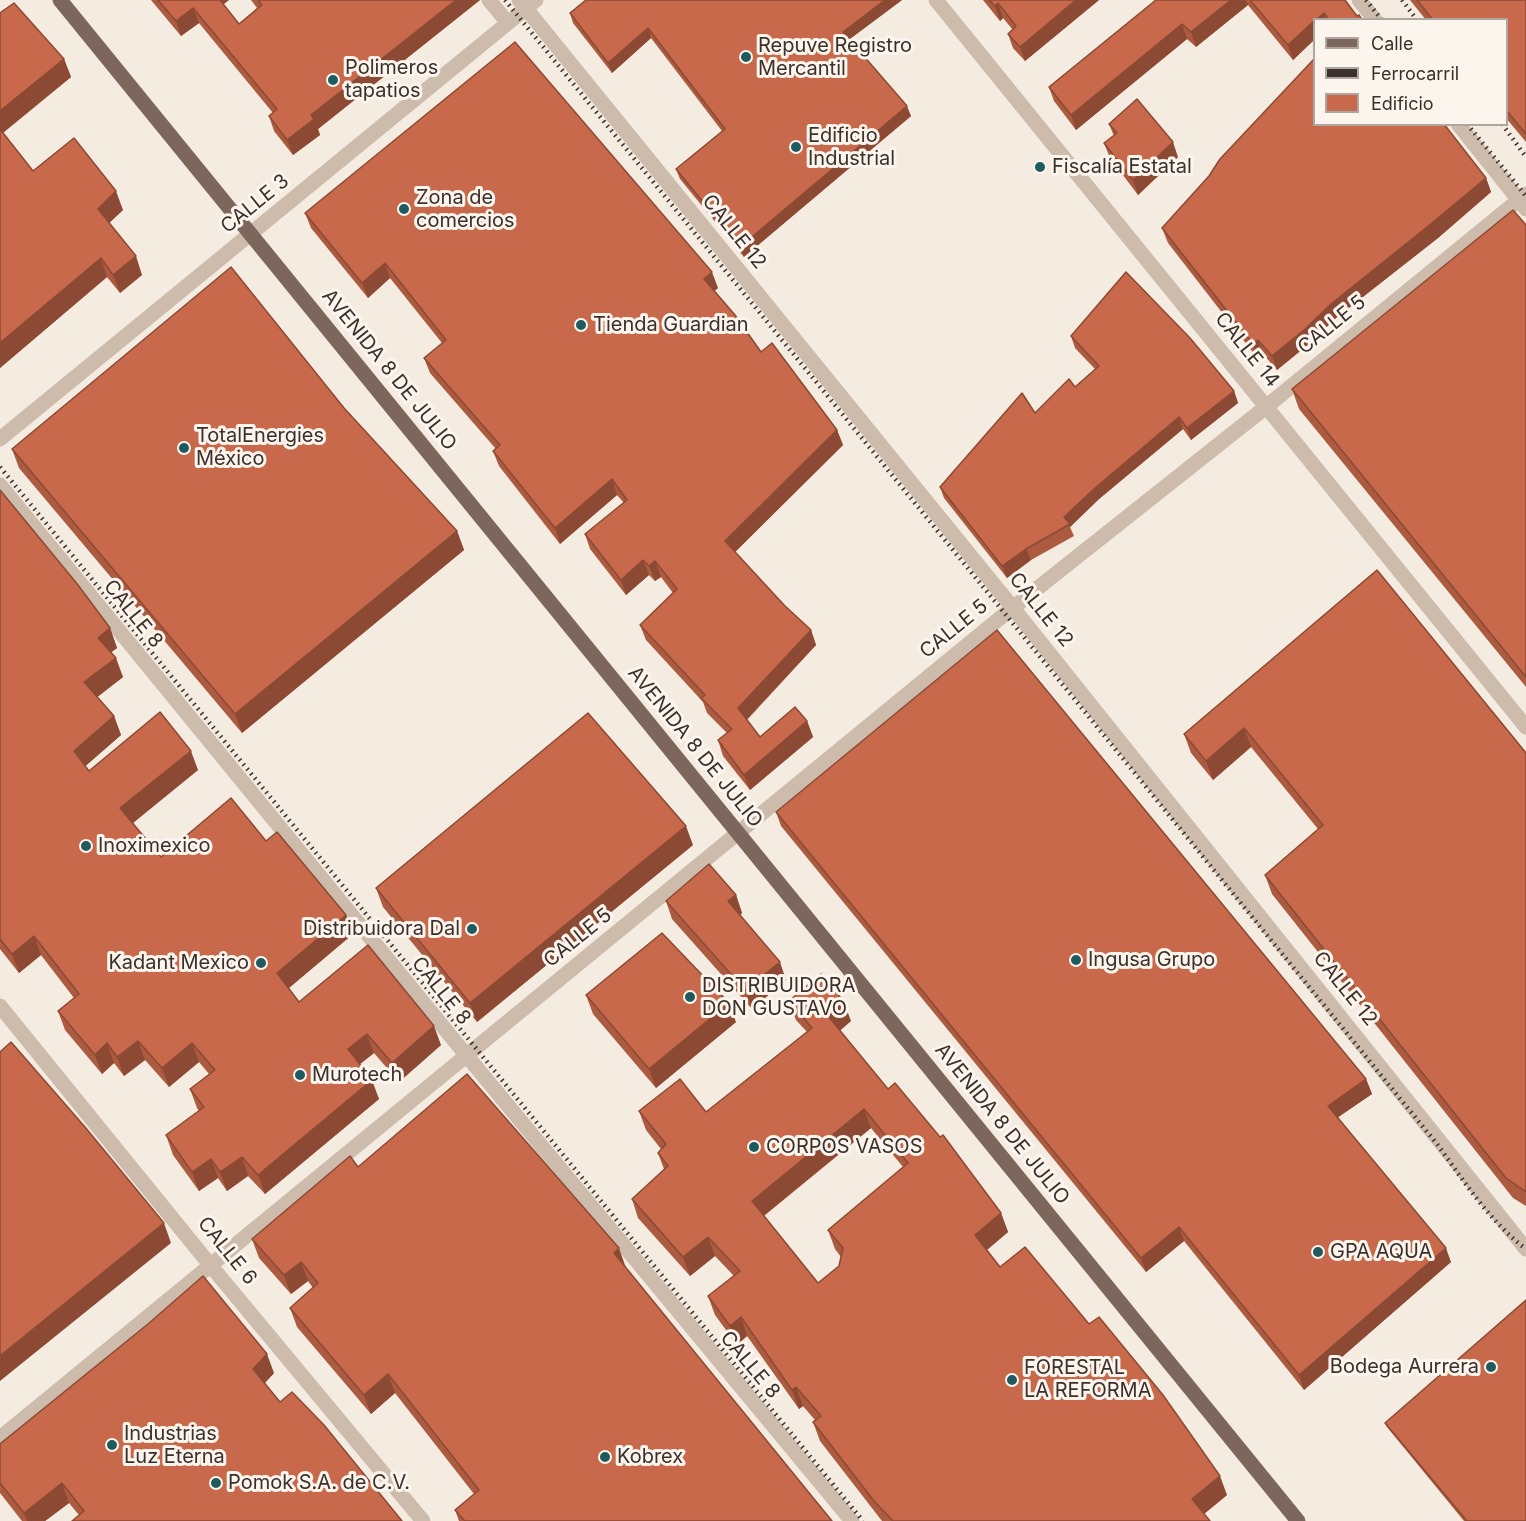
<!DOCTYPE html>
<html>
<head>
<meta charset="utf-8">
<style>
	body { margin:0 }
	#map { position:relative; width:1526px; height:1521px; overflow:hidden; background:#f4ebe1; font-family:Inter,sans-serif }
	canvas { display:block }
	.legend { position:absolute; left:1313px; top:18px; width:195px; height:108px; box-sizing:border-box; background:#fbf5ee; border:2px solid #aea6a0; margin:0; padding:8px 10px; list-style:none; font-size:18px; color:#3b302b }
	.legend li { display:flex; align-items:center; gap:12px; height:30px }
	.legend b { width:30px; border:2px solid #aea6a0 }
</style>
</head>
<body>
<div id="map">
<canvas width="1526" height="1521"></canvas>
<ul class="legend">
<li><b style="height:8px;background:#7d675c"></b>Calle</li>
<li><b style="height:8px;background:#3b302b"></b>Ferrocarril</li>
<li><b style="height:16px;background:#c8694b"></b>Edificio</li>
</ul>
</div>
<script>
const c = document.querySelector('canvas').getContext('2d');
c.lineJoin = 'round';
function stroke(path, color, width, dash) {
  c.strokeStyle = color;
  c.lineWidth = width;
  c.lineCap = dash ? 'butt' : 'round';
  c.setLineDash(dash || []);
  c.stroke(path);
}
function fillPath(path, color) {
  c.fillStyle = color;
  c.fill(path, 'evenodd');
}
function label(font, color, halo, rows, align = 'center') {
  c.font = font + ' Inter,sans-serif';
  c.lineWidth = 6;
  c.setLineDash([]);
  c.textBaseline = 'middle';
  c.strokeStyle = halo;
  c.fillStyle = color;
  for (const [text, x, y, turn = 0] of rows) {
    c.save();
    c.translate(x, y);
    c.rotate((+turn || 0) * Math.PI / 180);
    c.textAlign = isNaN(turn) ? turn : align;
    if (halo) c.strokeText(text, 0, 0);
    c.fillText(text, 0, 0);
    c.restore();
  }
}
stroke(new Path2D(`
	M489,0L508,23
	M519,0L1013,608L1526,1249
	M936,0L1526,727
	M1359,0L1375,20
	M1458,124L1526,209
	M0,439L536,0
	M0,485L467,1056L852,1521
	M0,1006L211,1266L423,1521
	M0,1438L1005,614L1266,407L1526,194`), '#cdbbac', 15);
stroke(new Path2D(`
	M60,0L1298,1521`), '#7d675c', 15);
stroke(new Path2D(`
	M505,0L1437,1144C1464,1181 1489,1221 1526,1249
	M1366,0L1382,20
	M1402,0L1417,20
	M1467,124L1526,196
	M1502,124L1526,157
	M0,467L863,1521`), '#3b302b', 4.5, [1.5, 4.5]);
fillPath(new Path2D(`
	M151,0H229L223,4L239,24L257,8L251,0H480L318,129L320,135L293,155L274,131L269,116L273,113L199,23L181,36Z
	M902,0L850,39L911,116L744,257L680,179L676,169L722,131L651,38L612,73L573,23L570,13Z
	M983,0H1099L1025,61L1013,48L1008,34L1013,30L1003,18L1000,21Z
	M1156,0H1345L1357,16L1362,20H1314V40L1293,60L1248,5L1196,47L1187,39L1076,130L1054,101L1049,87Z
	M1410,0H1526V142L1506,118V20H1426Z
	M0,13L64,59L71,77L3,133L33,171L123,210L109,223L142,275L120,293L107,277L0,368Z
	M1109,124L1178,157L1138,195L1110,158L1104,143L1114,136Z
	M1486,178L1491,192L1438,238L1336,318L1310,343L1277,370L1263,354L1258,359L1168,243L1162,228Z
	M305,213L718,288L714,291L761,352L837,430L843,445L735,552L785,606L811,630L816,645L747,720L760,737L807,721L813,737L750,790L723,756L718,740L727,733L707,713L703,702L646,640L640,625L673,593L661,577L655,581L649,575L626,595L590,549L585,534L624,503L617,495L560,544L499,466L493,451L496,449L430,373L424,358L442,343L390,278L368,298L311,228Z
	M1526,225V687L1299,409L1292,389Z
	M1071,336L1234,391L1238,403L1191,440L1183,429L1099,499L1070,527L1074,536L1031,560L1007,578L944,498L940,487L1035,413L1075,387L1095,369L1075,348Z
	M344,408L457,531L464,550L242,733L19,468L12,449Z
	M0,490L110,628L117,648L111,652L123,677L97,697L114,716L121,735L85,766L89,771L198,770L132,823L161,857L266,841L346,915L353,934L289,988L299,1002L441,1045L399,1082L374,1053L360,1064L379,1099L265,1194L248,1176L227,1191L218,1178L199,1191L173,1155L166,1135L199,1111L197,1108L190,1089L209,1074L199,1062L169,1087L145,1060L124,1076L114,1063L102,1074L65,1030L58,1011L74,998L41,955L19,973L0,949Z
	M1377,570L1526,753V1206L1513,1198L1272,894L1265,875L1318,829L1251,747L1213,780L1191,753L1184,734Z
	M776,812L1366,1079L1372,1094L1338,1117L1451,1262L1304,1390L1184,1241L1146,1272L781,826Z
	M693,845L477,1022L383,907L376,888Z
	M736,895L742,913L740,915L786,980L752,1009L672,919L666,901Z
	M586,995L736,1022L656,1088L593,1014Z
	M789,1001L851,1021L840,1030L888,1089L1001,1213L1008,1232L987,1250L1000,1267L1227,1495L1204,1514L1210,1521H882L820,1441L813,1422L815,1420L803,1406L799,1409L747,1336L737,1345L715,1315L708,1296L734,1276L715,1256L690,1276L638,1218L632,1199L664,1169L658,1153L661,1149L646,1130L639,1111L706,1112L807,1032L796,1020ZM871,1128L903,1167L828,1230L835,1249L841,1257L839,1266L818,1283L764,1216Z
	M358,1167L626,1268L832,1521H459L455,1510L474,1494L395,1393L371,1414L297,1327L290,1308L313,1288L308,1281L291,1294L259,1258L252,1239Z
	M274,1373L265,1383L280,1402L324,1425L79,1515L69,1503L45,1521H22L0,1493V1444Z
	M1385,1423L1526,1521H1464L1387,1427Z`), '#ac5a40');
fillPath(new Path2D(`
	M216,0H229L219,8Z
	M456,0H480L318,129L320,135L293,155L287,140L311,115Z
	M885,0H902L847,41L843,32Z
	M1076,0H1099L1025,61L1020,47Z
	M1231,0H1246L1248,5L1196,47L1191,32Z
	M998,3L1003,18L1000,21L995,6Z
	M193,8L199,23L181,36L176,21Z
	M1324,13L1326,20H1316Z
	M1314,21V40L1293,60L1288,45Z
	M1182,24L1187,39L1076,130L1071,115Z
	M648,28L651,38L612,73L608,63Z
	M64,59L71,77L0,135V111Z
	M907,106L911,116L744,257L740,247Z
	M1173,142L1178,157L1138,195L1133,180Z
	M1486,178L1491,192L1438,238L1336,318L1310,343L1277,370L1272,356L1331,304Z
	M116,191L123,210L105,227L98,209Z
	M136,256L142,275L120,293L113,275Z
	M101,258L107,277L0,368V343Z
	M385,263L390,278L368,298L362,283Z
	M712,272L718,288L710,295L704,279Z
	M1258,340L1263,354L1258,359L1253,344Z
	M1234,391L1238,403L1191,440L1187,428Z
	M1179,417L1183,429L1099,499L1070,527L1064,517L1095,488Z
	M837,430L843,445L730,557L725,541Z
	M612,479L617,495L560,544L555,528Z
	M457,531L464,550L242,733L235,714Z
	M1026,549L1031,560L1007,578L1002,566Z
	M643,560L649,575L626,595L621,580Z
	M655,561L661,577L655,581L649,566Z
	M110,628L117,648L105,657L98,638Z
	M811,630L816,645L743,723L738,708Z
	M116,658L123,677L91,702L84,682Z
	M114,716L121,735L81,770L74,751Z
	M807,721L813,737L750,790L744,775Z
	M1244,728L1251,747L1213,780L1206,761Z
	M191,751L198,770L127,828L120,808Z
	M686,826L693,845L477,1022L470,1003Z
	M736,895L742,913L735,920L728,901Z
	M346,915L353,934L284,992L277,973Z
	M34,936L41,955L19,973L12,954Z
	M780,962L786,980L752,1009L745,990Z
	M844,1002L851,1021L835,1035L828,1016Z
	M729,1003L736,1022L656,1088L649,1069Z
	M434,1026L441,1045L399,1082L392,1063Z
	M367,1034L374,1053L355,1068L348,1049Z
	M138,1041L145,1060L124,1076L117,1057Z
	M107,1043L114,1063L102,1074L95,1055Z
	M192,1043L199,1062L169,1087L162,1068Z
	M1366,1079L1372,1094L1334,1120L1328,1106Z
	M372,1080L379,1099L265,1194L258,1175Z
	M864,1109L871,1128L758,1220L752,1201Z
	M242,1157L248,1176L227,1191L220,1172Z
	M211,1159L218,1178L199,1191L192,1172Z
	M1001,1213L1008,1232L982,1254L975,1235Z
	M164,1223L171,1243L0,1381V1356Z
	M1179,1227L1184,1241L1146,1272L1141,1258Z
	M708,1237L715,1256L690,1276L683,1257Z
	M619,1248L626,1268L614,1253Z
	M1446,1248L1451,1262L1304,1390L1299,1375Z
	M301,1262L308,1281L291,1294L284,1275Z
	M741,1317L747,1336L737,1345L730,1326Z
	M267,1354L274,1373L260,1388L253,1369Z
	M388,1374L395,1393L371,1414L364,1395Z
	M796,1387L803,1406L799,1409L792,1390Z
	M1220,1476L1227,1495L1199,1518L1192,1499Z
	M62,1483L69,1503L45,1521H27L24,1513Z`), '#8c4a34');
const building = new Path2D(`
	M158,0H220L239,24L262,5L258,0H456L311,115L314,119L287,140L269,116L277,109L193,8L176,21Z
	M586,0H885L843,32L907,106L740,247L676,169L725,129L648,28L608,63L570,13Z
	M989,0H1076L1020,47L1008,34L1016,26L998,3L995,6Z
	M1156,0H1231L1191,32L1182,24L1071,115L1049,87Z
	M1250,0H1345L1357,16L1359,15L1362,20H1329L1324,13L1316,20H1314V21L1288,45Z
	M1417,0H1526V134L1506,110V20H1433Z
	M14,3L64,59L0,111V13Z
	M515,42L712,272L704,279L735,315L761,352L772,343L837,430L725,541L785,606L811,630L738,708L760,737L795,707L807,721L744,775L718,740L732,729L701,698L705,695L640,625L677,589L655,561L649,566L643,560L621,580L585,534L627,500L612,479L555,528L493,451L500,445L424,358L446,340L385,263L362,283L305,213Z
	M1314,59V124H1444L1486,178L1432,223L1331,304L1305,329L1272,356L1258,340L1253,344L1162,228L1209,176L1220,159Z
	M1137,99L1173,142L1133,180L1104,143L1117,133L1109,124Z
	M0,129L33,171L74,138L116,191L98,209L136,256L113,275L101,258L0,343Z
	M1513,210L1526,225V677L1292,389Z
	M231,267L344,408L457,531L235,714L12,449Z
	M1126,272L1190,338L1234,391L1187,428L1179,417L1095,488L1064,517L1070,524L1026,549L1002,566L940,487L1022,393L1035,413L1069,379L1075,387L1099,366L1071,336Z
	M0,490L78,585L110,628L98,638L116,658L84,682L114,716L74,751L89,771L160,712L191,751L120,808L161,857L231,798L266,841L277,832L346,915L277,973L299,1002L368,945L434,1026L392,1063L367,1034L348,1049L372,1080L258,1175L242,1157L220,1172L211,1159L192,1172L166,1135L204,1107L190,1089L215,1070L192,1043L162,1068L138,1041L117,1057L107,1043L95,1055L58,1011L79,994L34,936L12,954L0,939Z
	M1377,570L1526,753V1192L1506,1178L1265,875L1323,825L1244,728L1206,761L1184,734Z
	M997,630L1366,1079L1328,1106L1446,1248L1299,1375L1179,1227L1141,1258L776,812Z
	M588,713L686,826L470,1003L376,888Z
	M709,864L736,895L728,901L780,962L745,990L666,901Z
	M662,933L729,1003L649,1069L586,995Z
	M821,974L844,1002L828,1016L888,1089L895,1083L940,1137L943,1135L1001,1213L975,1235L1000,1267L1025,1247L1089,1324L1099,1317L1163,1395L1220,1476L1192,1499L1210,1521H893L874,1501L813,1422L821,1416L796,1387L792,1390L741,1317L730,1326L708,1296L740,1271L708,1237L683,1257L632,1199L668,1166L658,1153L666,1144L639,1111L680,1079L706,1112L812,1028L789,1001ZM864,1109L908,1163L828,1230L843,1248L839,1266L818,1283L752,1201Z
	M11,1042L85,1127L164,1223L0,1356V1052Z
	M467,1074L619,1248L614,1253L832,1521H465L455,1510L479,1490L388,1374L364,1395L290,1308L318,1283L301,1262L284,1275L252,1239L350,1156L358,1167Z
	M203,1276L267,1354L253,1369L280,1402L292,1392L324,1425L402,1521H72L84,1511L62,1483L24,1513L0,1483V1444L148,1324Z
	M1526,1300V1521H1467L1385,1423Z`);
fillPath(building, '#c8694b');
stroke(building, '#8c4a34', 1.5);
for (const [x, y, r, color] of [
	[746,57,6,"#1f5a5e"],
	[333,80,6,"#1f5a5e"],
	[796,147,6,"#1f5a5e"],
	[1040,167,6,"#1f5a5e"],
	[404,209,6,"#1f5a5e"],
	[581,325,6,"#1f5a5e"],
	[184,448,6,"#1f5a5e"],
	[86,846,6,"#1f5a5e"],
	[472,929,6,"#1f5a5e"],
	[1076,960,6,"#1f5a5e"],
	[261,963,6,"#1f5a5e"],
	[690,997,6,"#1f5a5e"],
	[300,1075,6,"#1f5a5e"],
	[754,1147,6,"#1f5a5e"],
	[1318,1252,6,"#1f5a5e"],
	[1491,1367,6,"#1f5a5e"],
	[1012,1380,6,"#1f5a5e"],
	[112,1445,6,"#1f5a5e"],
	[605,1457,6,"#1f5a5e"],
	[216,1483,6,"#1f5a5e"]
]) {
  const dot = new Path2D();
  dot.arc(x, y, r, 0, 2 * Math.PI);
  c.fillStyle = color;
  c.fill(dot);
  stroke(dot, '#fbf5ee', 2);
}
label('20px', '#3b302b', '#fbf5ee', [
	["Repuve Registro",758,46],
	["Mercantil",758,69],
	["Polimeros",345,68],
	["tapatios",345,91],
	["Edificio",808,136],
	["Industrial",808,159],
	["Fiscalía Estatal",1052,167],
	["Zona de",416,198],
	["comercios",416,221],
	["Tienda Guardian",593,325],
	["TotalEnergies",196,436],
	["México",196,459],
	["Inoximexico",98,846],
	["Distribuidora Dal",460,929,"right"],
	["Ingusa Grupo",1088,960],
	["Kadant Mexico",249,963,"right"],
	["DISTRIBUIDORA",702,986],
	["DON GUSTAVO",702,1009],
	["Murotech",312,1075],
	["CORPOS VASOS",766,1147],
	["GPA AQUA",1330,1252],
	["Bodega Aurrera",1479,1367,"right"],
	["FORESTAL",1024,1368],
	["LA REFORMA",1024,1391],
	["Industrias",124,1434],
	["Luz Eterna",124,1457],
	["Kobrex",617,1457],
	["Pomok S.A. de C.V.",228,1483]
], 'left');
label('20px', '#3b302b', '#fbf5ee', [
	["CALLE 3",255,204,-39],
	["CALLE 12",734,232,51],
	["CALLE 5",1332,325,-39],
	["CALLE 14",1247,350,51],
	["AVENIDA 8 DE JULIO",389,370,51],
	["CALLE 12",1041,610,51],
	["CALLE 8",133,614,51],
	["CALLE 5",954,629,-39],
	["AVENIDA 8 DE JULIO",695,747,51],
	["CALLE 5",578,938,-39],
	["CALLE 12",1345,989,51],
	["CALLE 8",441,991,51],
	["AVENIDA 8 DE JULIO",1002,1124,51],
	["CALLE 6",227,1251,51],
	["CALLE 8",750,1365,50]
]);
</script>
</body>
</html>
